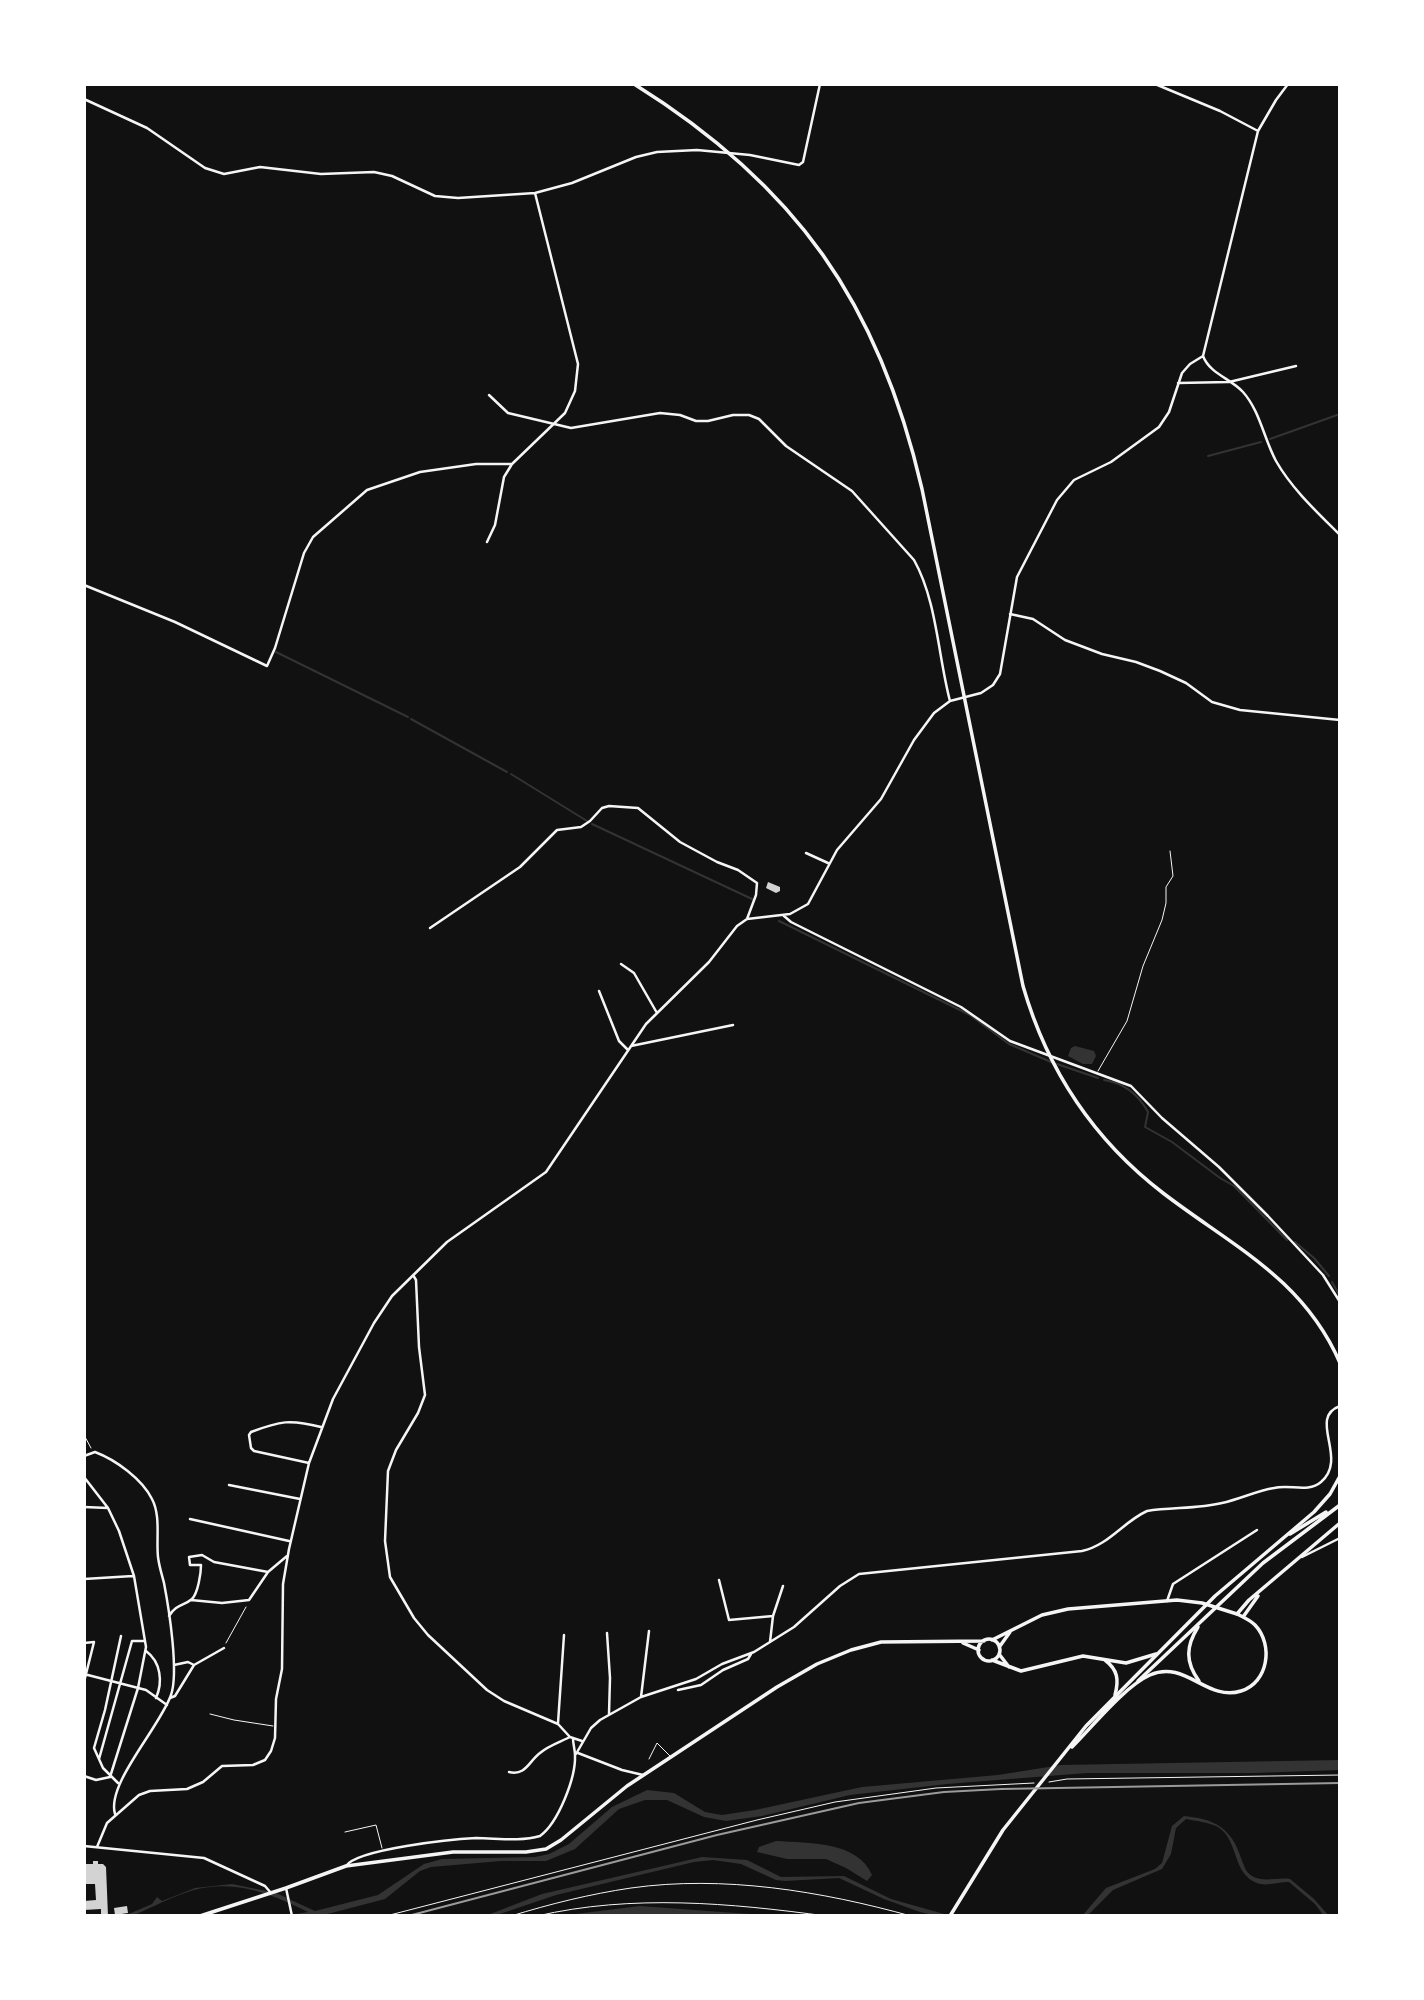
<!DOCTYPE html>
<html>
<head>
<meta charset="utf-8">
<style>
	body { margin:0 }
	#map { position:relative; width:1424px; height:2000px; overflow:hidden; background:#111; font-family:Figtree,sans-serif }
	canvas { display:block }
	.frame { position:absolute; inset:0; border:86px solid #fff; pointer-events:none }
</style>
</head>
<body>
<div id="map">
<canvas width="1424" height="2000"></canvas>
<div class="frame"></div>
</div>
<script>
const c = document.querySelector('canvas').getContext('2d');
c.lineJoin = 'round';
function fillPath(path, color) {
  c.fillStyle = color;
  c.fill(path, 'evenodd');
}
function stroke(path, color, width, dash) {
  c.strokeStyle = color;
  c.lineWidth = width;
  c.lineCap = dash ? 'butt' : 'round';
  c.setLineDash(dash || []);
  c.stroke(path);
}
fillPath(new Path2D(`
	M1075,1046L1094,1051L1096,1056L1092,1064H1083L1068,1056L1071,1048Z
	M1340,1760V1770L1254,1773H1087L947,1784L850,1795L762,1816L726,1821L704,1817L667,1800H645L619,1809L575,1849L546,1861H501L431,1867L420,1871L385,1899L320,1916H284L308,1912C272,1894 235,1879 194,1890C173,1896 153,1907 134,1915L124,1916L152,1904L157,1897L162,1901L195,1888L232,1884L276,1893L315,1911L378,1895L424,1864L442,1859L535,1857L549,1854L569,1844L612,1807L647,1790L674,1793L705,1812L722,1815L755,1810L862,1787L998,1775L1061,1765Z
	M1184,1816C1214,1819 1231,1827 1241,1858C1244,1865 1245,1872 1252,1876C1264,1883 1277,1877 1290,1879L1314,1899L1329,1916H1324L1315,1904L1289,1882C1279,1881 1268,1887 1257,1883C1232,1874 1239,1840 1218,1827C1208,1822 1196,1821 1186,1819L1176,1828L1171,1854L1162,1869L1113,1890L1087,1916H1082L1106,1888L1155,1869L1162,1863L1172,1826Z
	M776,1841C808,1843 858,1841 872,1875L867,1881L846,1868L826,1859H787L757,1852L759,1847Z
	M702,1857L747,1860L781,1877L844,1876L891,1899L951,1916H937L920,1912L884,1899L839,1878L785,1881L776,1880L741,1864L713,1860L694,1862L556,1895L494,1916H485L542,1894Z
	M640,1906L777,1916H559Z`), '#333');
stroke(new Path2D(`
	M1270,439L1340,414
	M1208,456L1261,442
	M276,652L408,717
	M411,719L507,772
	M511,774L587,821
	M592,824L752,899
	M779,921L970,1015L1009,1044L1051,1062
	M1057,1064L1098,1078
	M1104,1080C1124,1083 1138,1094 1148,1112L1145,1127L1172,1142L1220,1178L1234,1186L1287,1240
	M1295,1242L1314,1258L1329,1276
	M1332,1282L1340,1296`), '#333', 2);
fillPath(new Path2D(`
	M768,882L780,887V891L776,893L766,888Z
	M93,1861H98V1864H103L106,1867L108,1916H101V1909L84,1910V1901L96,1900L95,1884H84V1864H93Z
	M127,1906L128,1913L115,1915L114,1908Z`), '#d3d3d3');
stroke(new Path2D(`
	M84,1435L91,1448
	M226,1643L246,1607
	M1049,1782L1067,1779L1340,1775
	M386,1916L757,1820L835,1802L936,1788L1034,1783
	M511,1916C550,1904 590,1894 631,1888C723,1875 821,1891 911,1916
	M537,1916C632,1894 730,1903 826,1916`), '#f5f5f5', 1);
stroke(new Path2D(`
	M1098,1071L1127,1021L1143,966L1162,920L1166,903V887L1173,876L1170,851
	M210,1714L234,1720L273,1726
	M649,1759L657,1743L670,1756
	M345,1832L376,1825L382,1848`), '#f5f5f5', 1);
stroke(new Path2D(`
	M1155,84L1220,111L1258,131
	M1288,84L1276,100L1258,131L1203,356C1210,374 1230,378 1243,392C1260,411 1264,439 1276,461C1292,489 1317,512 1340,535
	M84,99L147,128L205,168L224,174L260,167L321,174L374,172L392,176L435,196L458,198L535,193L572,183L636,157L657,152L697,150L750,155L799,165L803,162L820,84
	M1178,383L1229,382L1296,366
	M489,395L508,413L571,428L660,413L680,415L696,421H708L733,415H749L759,419L786,446L852,491L914,560C937,601 938,656 950,701
	M487,542L495,525L504,477L512,464L565,413L575,391L578,364L535,193
	M84,585L175,622L267,666L275,648L304,553L313,537L367,490L420,472L476,464H512
	M1010,614L1033,619L1065,640L1102,654L1136,662L1160,671L1186,683L1212,702L1240,710L1340,720
	M806,853L828,863
	M784,916L791,922L961,1007L1010,1041L1131,1086L1162,1118L1219,1167L1268,1216L1323,1275L1340,1302
	M430,928L520,867L557,830L581,827L590,821L602,808L609,806L638,808L680,842L717,862L738,870L757,883L756,895L747,919
	M621,964L634,973L657,1013
	M599,991L619,1041L628,1050
	M631,1046L733,1025
	M413,1275L416,1280L419,1347L425,1395L418,1413L396,1450L388,1471L385,1541L390,1577L414,1618L428,1635L487,1690L504,1701L558,1724L570,1737L582,1741
	M84,1456L95,1452C116,1460 142,1479 152,1499C161,1516 156,1539 158,1557C159,1566 162,1575 164,1583C169,1609 179,1672 171,1695C160,1727 106,1784 115,1814
	M309,1463L254,1451L251,1448L249,1435L251,1432C280,1421 290,1419 321,1427
	M84,1477L108,1508L119,1531L134,1576L146,1647L138,1688L110,1777
	M229,1485L300,1499
	M84,1507L108,1508
	M190,1519L289,1541
	M84,1579L133,1576
	M719,1580L729,1620L773,1616
	M191,1600L222,1603L249,1600L268,1572L287,1556
	M1167,1601L1173,1584L1257,1530
	M169,1616C176,1604 184,1606 192,1599C198,1593 201,1573 201,1565H190L189,1557L202,1555L214,1562L268,1572
	M607,1633L610,1678L609,1714
	M770,1642L773,1616L783,1586
	M84,1643L94,1642L84,1682
	M146,1651C161,1662 163,1682 156,1698
	M174,1665L188,1662L194,1665
	M84,1674L146,1690L167,1705
	M678,1690L701,1685L723,1670L748,1659L751,1654
	M641,1697L649,1631
	M170,1698L175,1696L194,1665L224,1648
	M558,1723L564,1635
	M578,1753L622,1770L643,1775
	M576,1754L591,1728L600,1720L641,1697L696,1679L722,1664L754,1652L794,1627L840,1586L859,1574L1082,1551C1109,1545 1123,1522 1147,1511C1172,1507 1198,1509 1222,1503C1240,1499 1256,1491 1274,1488C1290,1484 1308,1493 1321,1482C1349,1458 1307,1418 1340,1406
	M99,1759L132,1641H145
	M509,1772C526,1776 529,1761 540,1753C548,1746 560,1742 570,1737
	M84,1776L96,1780L110,1777
	M118,1783L103,1768L94,1748L105,1710L121,1636
	M84,1846L204,1858L265,1886L271,1893
	M97,1847L107,1823L139,1795L150,1791L187,1789L203,1782L222,1766L253,1765L265,1760L271,1751L275,1738L276,1699L282,1669L283,1584L289,1549L309,1463L333,1399L374,1323L392,1296L447,1242L546,1172L646,1024L709,962L737,926L747,919L790,914L808,904L837,850L881,799L914,740L934,713L950,701L981,693L993,685L1000,674L1017,577L1057,500L1074,480L1111,462L1159,427L1169,412L1182,373L1190,364L1203,356
	M346,1866C357,1849 453,1839 476,1838C496,1838 520,1842 540,1836C558,1823 576,1778 575,1755C575,1750 573,1744 573,1738
	M286,1888L292,1916`), '#f5f5f5', 2.5);
stroke(new Path2D(`
	M1302,1557L1340,1538`), '#f5f5f5', 2.5);
stroke(new Path2D(`
	M1290,1534L1326,1512
	M1198,1627C1186,1646 1185,1662 1199,1681
	M978 1650a11 11 0 1 1 22 0a11 11 0 1 1-22 0Z
	M992,1640L1042,1615L1068,1609L1177,1600L1202,1603L1237,1614
	M963,1643L979,1650
	M1000,1646L1010,1632
	M999,1654L1009,1667
	M992,1660L1021,1671L1083,1656L1126,1663L1156,1654
	M1105,1660C1118,1670 1119,1680 1115,1695
	M1138,1681L1263,1563L1340,1505
	M200,1916L286,1888L346,1866L453,1852H526L546,1849L561,1840L627,1786L777,1687L817,1664L851,1650L881,1642L984,1641`), '#f5f5f5', 3.5);
stroke(new Path2D(`
	M634,84C796,185 879,303 922,489L1023,986C1047,1069 1094,1140 1163,1193C1232,1246 1303,1278 1340,1363
	M1243,1617L1258,1596
	M1072,1747C1093,1726 1125,1686 1150,1675C1185,1659 1207,1702 1241,1691C1268,1683 1274,1645 1255,1625C1250,1620 1243,1617 1237,1614L1249,1600L1340,1523
	M950,1916L1003,1830L1086,1726L1215,1596L1314,1512L1330,1494L1340,1476`), '#f5f5f5', 3.5);
stroke(new Path2D(`
	M408,1916L717,1835L859,1803L944,1792L1001,1789L1340,1783`), '#9a9a9a', 2);
</script>
</body>
</html>
